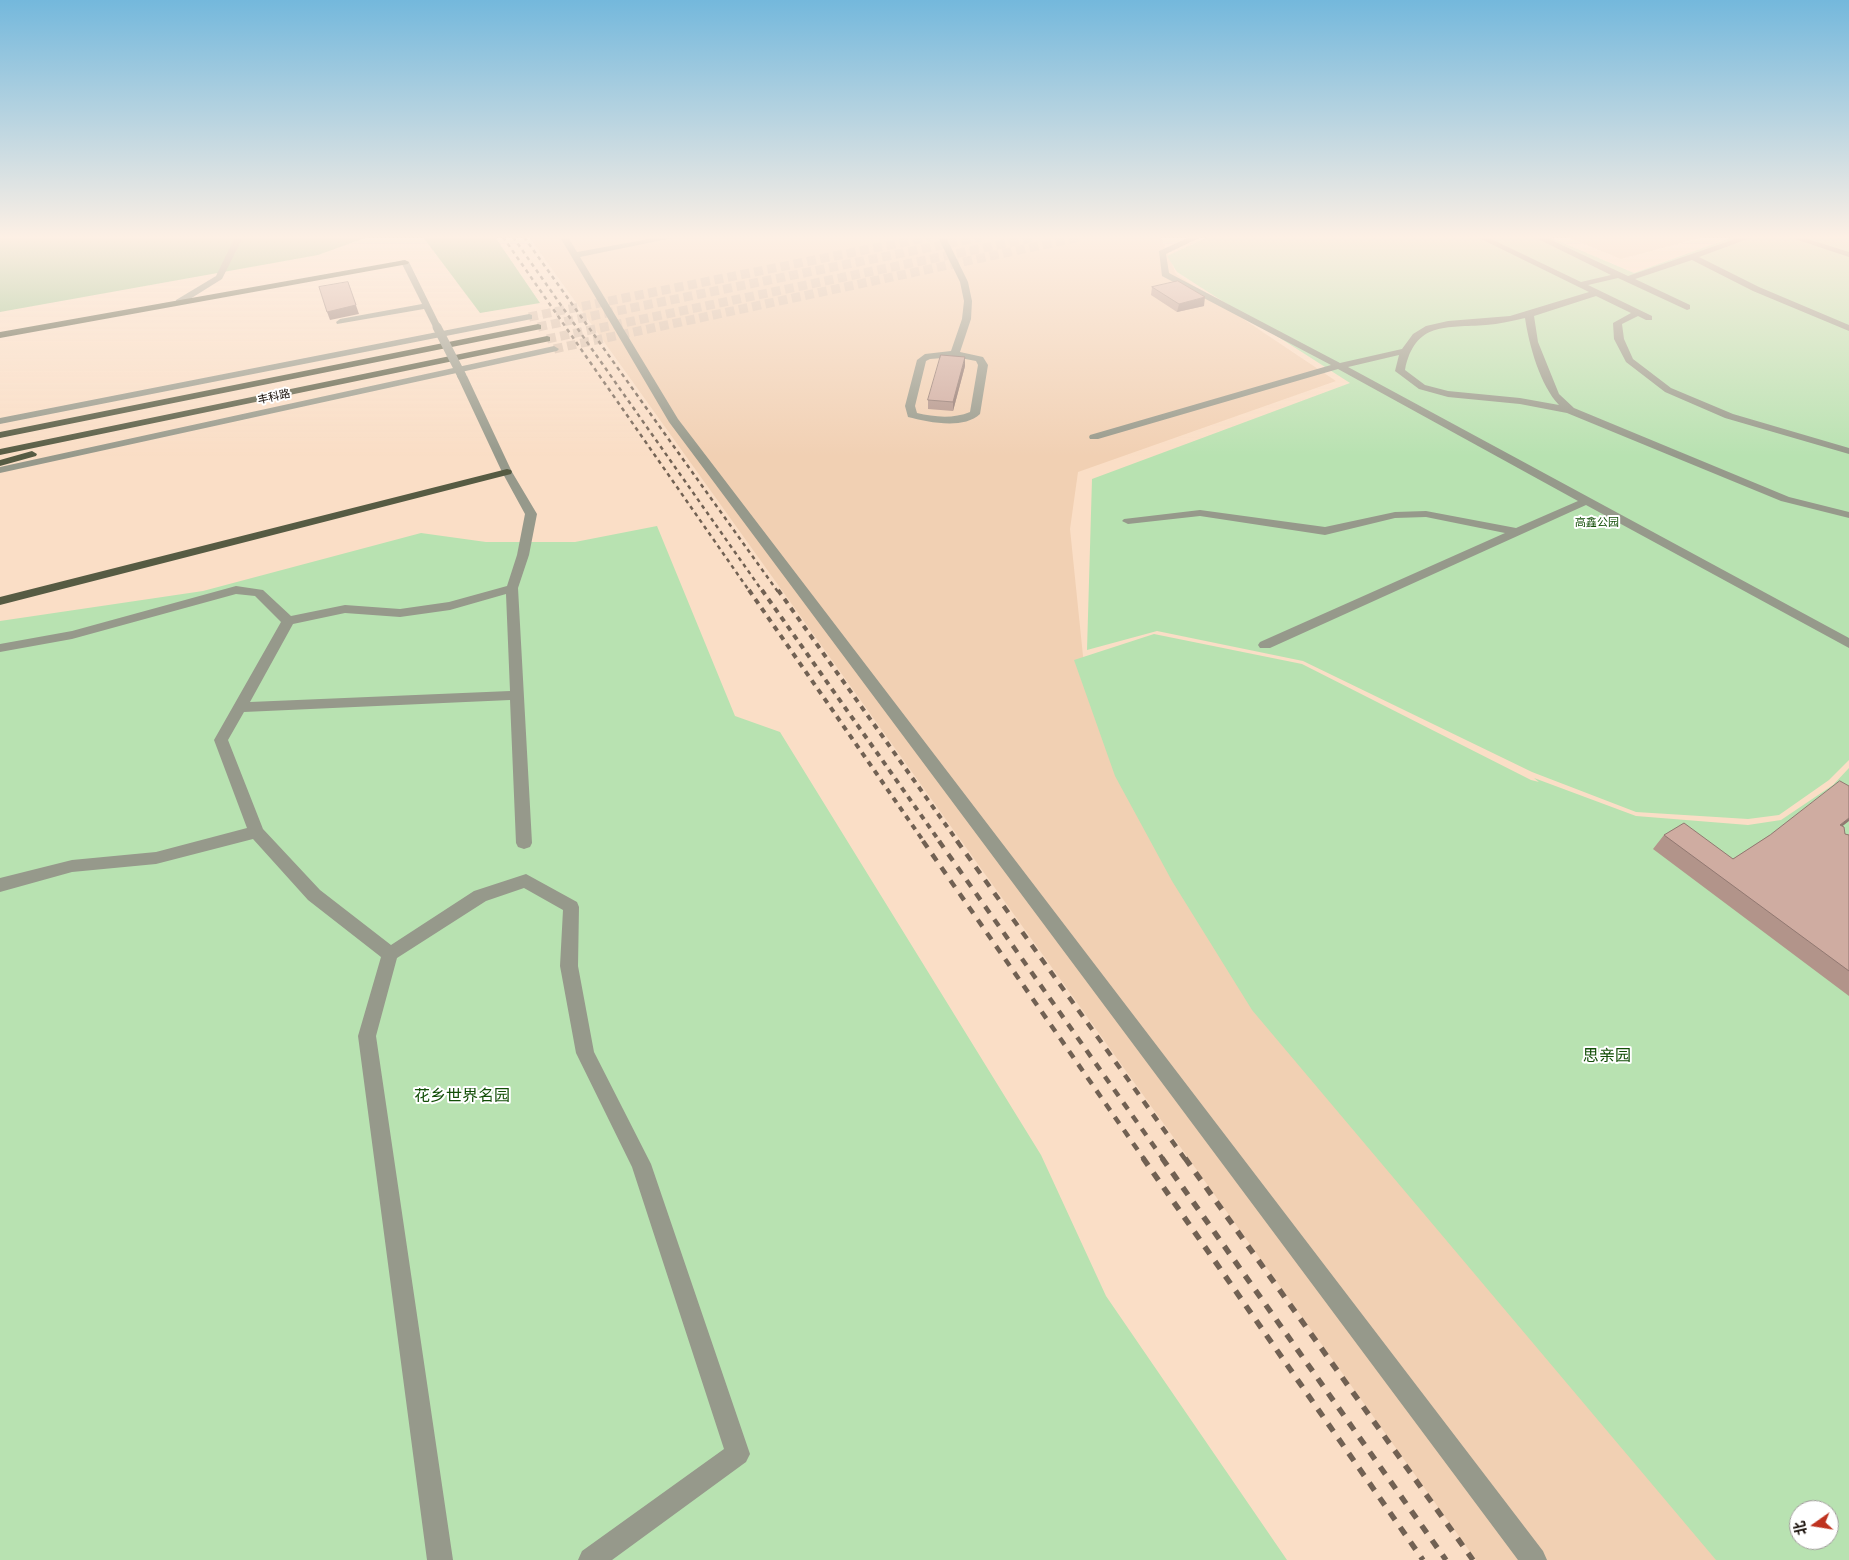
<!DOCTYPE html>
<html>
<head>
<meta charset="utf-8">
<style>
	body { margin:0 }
	#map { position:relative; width:1849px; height:1560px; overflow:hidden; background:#fadec6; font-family:Raleway,"Noto Sans SC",sans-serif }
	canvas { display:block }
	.north { position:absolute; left:1789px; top:1500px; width:50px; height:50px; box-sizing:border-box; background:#fff; border:1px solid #a19d9b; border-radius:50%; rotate:257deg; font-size:14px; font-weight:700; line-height:20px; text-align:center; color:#130a04 }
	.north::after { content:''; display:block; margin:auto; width:18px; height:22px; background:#be321f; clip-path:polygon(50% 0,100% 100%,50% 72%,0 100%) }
</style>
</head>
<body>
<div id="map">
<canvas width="1849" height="1560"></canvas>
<div class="north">北</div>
</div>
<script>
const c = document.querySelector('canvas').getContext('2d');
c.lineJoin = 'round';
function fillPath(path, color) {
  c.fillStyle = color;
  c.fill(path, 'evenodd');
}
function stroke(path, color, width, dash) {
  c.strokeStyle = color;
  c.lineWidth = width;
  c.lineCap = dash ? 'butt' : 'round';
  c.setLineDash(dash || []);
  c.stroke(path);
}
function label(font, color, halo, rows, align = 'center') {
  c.font = font + ' Raleway,"Noto Sans SC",sans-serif';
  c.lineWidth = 4;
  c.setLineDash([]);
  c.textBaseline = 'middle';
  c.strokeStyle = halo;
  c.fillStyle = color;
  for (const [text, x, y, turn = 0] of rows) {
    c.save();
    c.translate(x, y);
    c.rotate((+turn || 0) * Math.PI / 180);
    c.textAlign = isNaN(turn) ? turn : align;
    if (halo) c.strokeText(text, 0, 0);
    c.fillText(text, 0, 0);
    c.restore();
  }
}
fillPath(new Path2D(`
	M529,237H1161L1176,274L1336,381L1078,472L1070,529L1083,656L1148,828L1717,1560H1476Z
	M1567,237H1704L1621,259Z`), '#f1d0b3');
fillPath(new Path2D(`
	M1208,237H1549L1634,273L1733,237H1849V760L1829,780L1779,815L1748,819L1636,812L1532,772L1303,661L1157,631L1087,650L1092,479L1350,383L1177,272L1167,256Z
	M657,526L735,716L780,732L1041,1155L1106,1296L1287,1560H0V621L203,591L421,533L486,542H575Z
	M1154,634L1302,664L1531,780L1539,782L1534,778L1636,816L1748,825L1781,820L1833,785L1849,768V1560H1716L1252,1010L1172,881L1115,776L1074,660ZM1799,1510H1829V1540H1799Z`), '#b8e2b1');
fillPath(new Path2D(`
	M0,237H368L318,255L0,312Z
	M423,237H495L540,303L480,313Z`), '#98c490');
stroke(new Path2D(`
	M529,317L930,237
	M554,349L1080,237`), '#d7bea9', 9, [9, 4.5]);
stroke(new Path2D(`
	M538,327L981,237
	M547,339L1036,237`), '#d7bea9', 9, [9, 4.5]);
fillPath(new Path2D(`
	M235,237H243L222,279L182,304H176V300L216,276Z
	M560,237H568L577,252L660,237H677L580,257L678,419L1543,1551L1547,1560H1518L669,422Z
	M938,237H946L968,282L972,301L971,319L960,352L983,357L988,365L980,414C963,430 928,422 908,417L905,406L917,360L925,354L951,351L962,319L964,301L960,282ZM955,357L976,361L978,365L970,412C953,419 934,417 917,413L915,406L926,361L930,359Z
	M1190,237H1201L1166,254L1169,273L1340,363L1402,349L1413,334L1426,326L1448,321L1510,316L1589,292L1477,237H1487L1581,282L1611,275L1534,237H1545L1628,276L1741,237H1753L1699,257L1759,287L1849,325V331L1753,291L1692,260L1635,279L1690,305V309L1687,310L1618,278L1588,285L1652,316V320H1646L1638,316L1622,324L1624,339L1633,359L1671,388L1733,414L1849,448V454L1725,418L1665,392L1626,362L1614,339L1613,323L1631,313L1596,296L1534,316L1538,342L1559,394L1574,408L1789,497L1849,512V518L1781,501L1567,413L1520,404L1448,397L1419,389L1395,371L1399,355L1348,367L1849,638V648L1586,505L1270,648H1260L1258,645L1260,642L1505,533L1426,517L1395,518L1325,535L1200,516L1128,524L1122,521L1124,519L1200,510L1325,527L1395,512L1426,511L1516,528L1578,501L1338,369L1098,439H1090L1089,437L1090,435L1331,365L1162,276L1159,251ZM1525,318C1529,345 1540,385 1559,405L1520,398L1448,391L1425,385L1405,370C1415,321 1446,328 1486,325C1499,324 1512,321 1525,318Z
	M1789,237H1801L1849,252V257Z
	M402,260L409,262L441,327L440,329H434L424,309L337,324L336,322L340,319L422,304L401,262Z
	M529,314L532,315V319L0,424V418Z
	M554,346L559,349L557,351L0,473V467Z
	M462,373L467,376L512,472L537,514L529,555L518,588L532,843L530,847L524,849L518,847L516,843L510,700L244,712L228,740L263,829L320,890L391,945L474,891L526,874L577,902L579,907L578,966L594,1052L651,1164L750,1454L746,1462L612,1560H578L582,1551L724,1449L632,1167L576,1053L560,966L563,910L524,888L486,901L397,958L376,1036L453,1560H427L358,1036L381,957L308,900L253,839L156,864L72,872L0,892V878L72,860L156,852L247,828L214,740L281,622L255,596L236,594L72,639L0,652V644L72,631L236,586L263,590L291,616L345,605L400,609L449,602L507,586L517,555L525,514L502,472L457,376ZM506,594L510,691L250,702L293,624L345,613L400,617L450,610Z`), '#96998b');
fillPath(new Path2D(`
	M405,260L409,262L408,264L0,338V332Z
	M538,324L541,325V329L0,438V432Z
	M547,336L550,337V341L0,455V449Z
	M32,451L37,454L36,456L0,466V460Z
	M507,469L511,470L512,472L511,474L0,605V597Z`), '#565b43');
stroke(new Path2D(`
	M503,237L750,592
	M513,237L763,592
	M524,237L778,592`), '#716153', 2.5, [4, 4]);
stroke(new Path2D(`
	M749,590L924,842
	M762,590L940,842
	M778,590L958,842`), '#716153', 4, [5.5, 5.5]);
stroke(new Path2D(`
	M923,841L1144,1159
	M939,841L1163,1159
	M957,841L1185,1159`), '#716153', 4.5, [8, 8]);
stroke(new Path2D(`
	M1143,1158L1423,1560
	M1162,1158L1446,1560
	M1185,1158L1473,1560`), '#716153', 5.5, [9, 9]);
stroke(new Path2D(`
	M437,327L462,376`), '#96998b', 9);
fillPath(new Path2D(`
	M1152,287L1204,306L1177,312L1151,295Z
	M965,366L953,411L928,409V400Z
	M1842,826L1845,834L1849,835V996L1653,849L1664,835L1733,859L1770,835Z`), '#b2948a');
fillPath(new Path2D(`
	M348,282L359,314L330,320L327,312Z
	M1205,297L1204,306L1177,312L1179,304Z
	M965,357V366L953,411V402Z
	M1849,818V821L1826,839L1840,825Z`), '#917871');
const building = new Path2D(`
	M1178,281L1205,297L1179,304L1152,287Z
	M348,282L356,305L327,312L319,287Z
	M941,355L965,357L953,402L928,400Z
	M1840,781L1849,786V818L1840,825L1844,827L1845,834L1849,835V971L1664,835L1684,823L1733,859L1770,835Z`);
fillPath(building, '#cfaca1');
stroke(building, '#917871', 1);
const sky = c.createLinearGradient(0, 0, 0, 456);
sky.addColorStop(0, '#74b8dc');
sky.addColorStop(0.52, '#fdf0e5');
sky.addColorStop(1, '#fdf0e500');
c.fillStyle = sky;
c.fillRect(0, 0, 1849, 456);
label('11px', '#130a04', '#fff', [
	["丰科路",274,397,-12]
]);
label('11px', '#124e07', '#fff', [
	["高鑫公园",1597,523]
]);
label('16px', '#124e07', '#fff', [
	["思亲园",1607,1056],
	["花乡世界名园",462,1096]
]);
</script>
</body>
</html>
